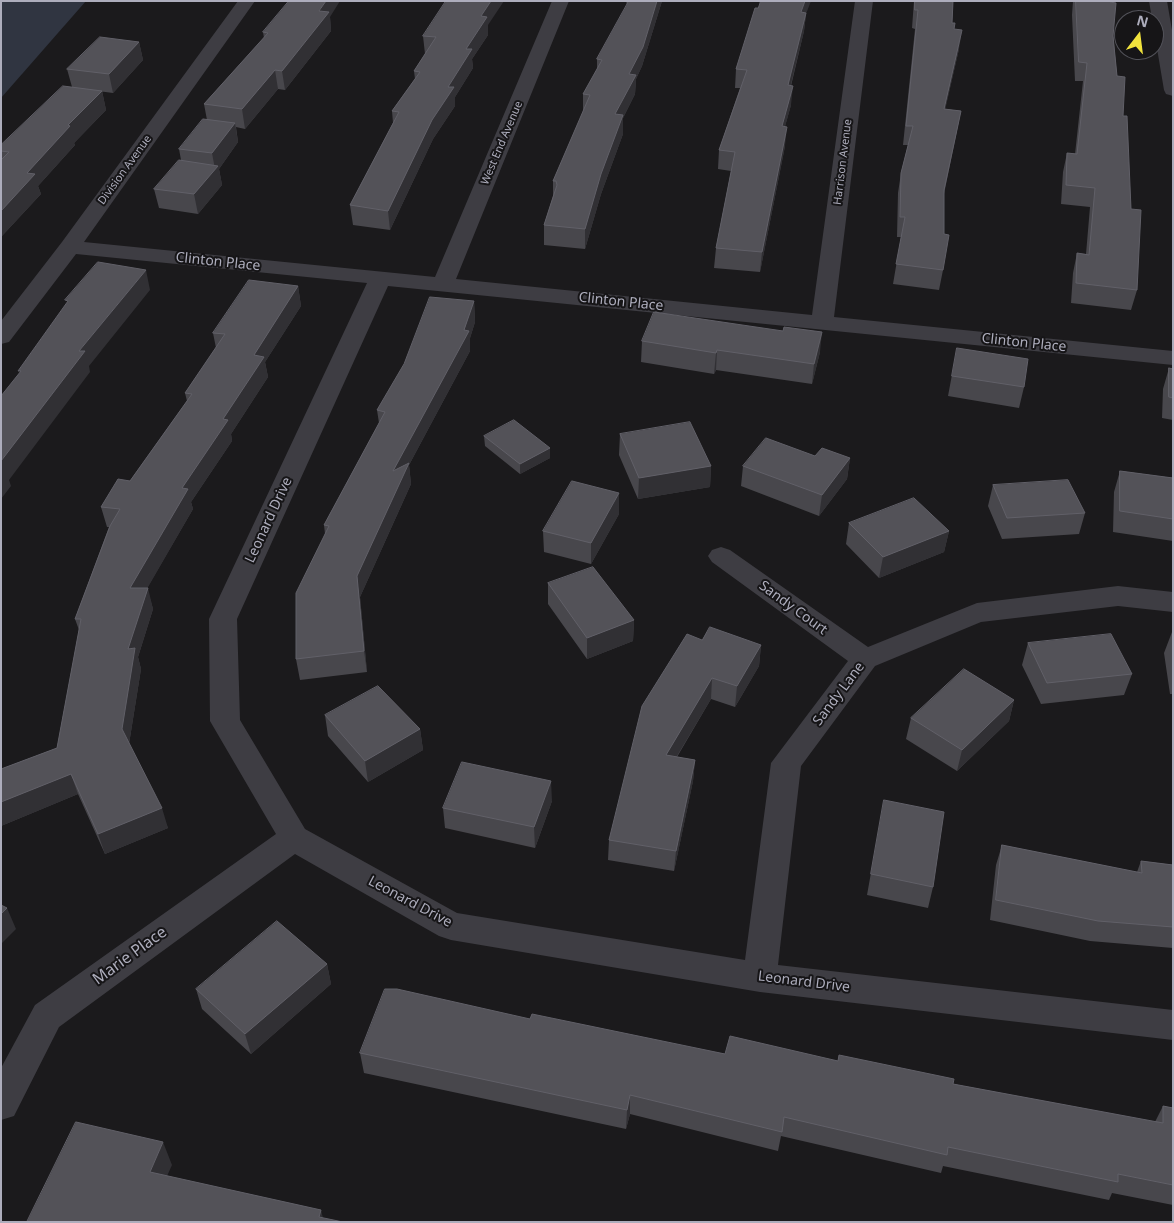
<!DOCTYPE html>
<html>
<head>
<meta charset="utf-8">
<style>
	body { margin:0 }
	#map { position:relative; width:1174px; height:1223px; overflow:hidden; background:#1b1a1c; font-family:"Noto Sans",sans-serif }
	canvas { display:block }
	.frame { position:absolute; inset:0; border:2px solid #adadbc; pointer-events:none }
	.north { position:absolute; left:1114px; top:10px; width:50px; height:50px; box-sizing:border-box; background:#161517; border:1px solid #525259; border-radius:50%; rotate:15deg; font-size:14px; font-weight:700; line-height:20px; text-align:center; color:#adadbc }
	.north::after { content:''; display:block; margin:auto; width:18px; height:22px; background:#f1e33d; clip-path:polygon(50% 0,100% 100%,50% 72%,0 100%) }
</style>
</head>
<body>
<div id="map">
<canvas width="1174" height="1223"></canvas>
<div class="frame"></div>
<div class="north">N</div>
</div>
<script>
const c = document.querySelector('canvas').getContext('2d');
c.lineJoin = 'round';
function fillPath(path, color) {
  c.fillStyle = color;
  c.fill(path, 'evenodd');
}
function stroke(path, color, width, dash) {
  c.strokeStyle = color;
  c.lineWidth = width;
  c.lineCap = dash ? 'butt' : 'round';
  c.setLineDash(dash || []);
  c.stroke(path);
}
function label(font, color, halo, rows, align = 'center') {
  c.font = font + ' "Noto Sans",sans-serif';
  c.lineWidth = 4;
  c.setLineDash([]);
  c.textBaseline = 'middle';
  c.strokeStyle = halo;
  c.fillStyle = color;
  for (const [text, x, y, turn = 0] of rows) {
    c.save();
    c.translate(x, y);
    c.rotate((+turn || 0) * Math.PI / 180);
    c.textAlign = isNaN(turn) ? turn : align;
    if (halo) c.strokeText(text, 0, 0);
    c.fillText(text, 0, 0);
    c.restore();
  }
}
fillPath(new Path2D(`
	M1,1H86L1,98Z`), '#303541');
fillPath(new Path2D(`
	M238,1H255L84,242L435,277L552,1H569L456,279L812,315L855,1H873L834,317L1173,351V365L388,286L237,619L240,720L305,829L457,913L745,960L771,763L848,661L712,562L708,556L712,550L721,547L730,550L868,647L977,603L1118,586L1173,592V612L1118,606L981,622L875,666L801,766L778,965L1173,1010V1040L760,992L451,940L439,936L295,854L59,1027L14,1116L1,1120V1068L35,1005L276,834L210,721L209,619L367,283L76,254L9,342L1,344V321L62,242Z
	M1149,1H1167L1173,36V96L1166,94L1164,90Z`), '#3e3d43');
fillPath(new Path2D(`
	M626,1H662L642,66L636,79L635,94L623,118V134L601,194L585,249L544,245V225L553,196V181L583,112V94L597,70V59L627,5Z
	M914,1H953L952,23L954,29L959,49L945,109L961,111L944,194L943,270L939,290L893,284L901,237H897L898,193L901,173L908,145H903L915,29L912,28Z
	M1073,1H1110L1117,76L1123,116L1131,209L1137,290L1131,310L1071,303L1073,273L1077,253L1086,254L1090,207L1061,204L1063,172L1067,153L1075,154L1083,81H1075L1072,15Z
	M758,8L806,14L804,31L791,86V105L785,126V146L760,272L714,268L716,248L731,171L718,169L719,150L740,88H735L736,69Z
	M330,17L331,31L285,90L278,89L245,129L236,127L238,142L219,169L222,185L198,214L159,208L154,189L181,160L179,149L207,120L204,104L264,38L263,32Z
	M488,25V35L472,59L473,68L455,97V106L433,139L390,230L353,225L350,205L393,123L392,111L415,79L414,71L425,54L423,36Z
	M139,42L143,60L113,93L98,91H102L106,110L74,143L75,145L38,186L41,194L1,237V145L72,87L67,69Z
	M298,286L301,306L265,362L268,377L231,434L232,441L191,502L193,509L147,588L153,609L138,657L141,669L129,744L168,828L105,854L78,794L1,826V769L57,748L79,630L75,619L109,527H107L101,507L130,481L187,401L185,393L216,348L213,333Z
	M474,301L475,322L470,338V351L409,465L411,484L360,597L367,672L300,680L296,659L325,534L324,525L379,423L377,410Z
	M642,341L820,352L812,384L716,370L714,374L641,362Z
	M957,348L1024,387L1019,408L948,396Z
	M1169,368L1173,369V420L1162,418L1163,389Z
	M620,434L711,466L710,487L638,499L619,455Z
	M484,436L550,448V458L520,474L485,446Z
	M815,456L850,458L847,479L819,516L741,486L743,466Z
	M1120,471L1173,478V541L1113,532L1114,492Z
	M993,485L1085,513L1079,534L1002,539L988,506Z
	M619,514L591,564L544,552L543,531Z
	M849,523L949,531L944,552L879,578L846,544Z
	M548,583L634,620L633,641L587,659L548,604Z
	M1172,632H1173V694H1170L1164,653Z
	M702,640L761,645L759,666L735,707L711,699L677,757L695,760L693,781L674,871L608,860L609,840Z
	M1028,643L1132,674L1124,695L1041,704L1022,665Z
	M1014,700L1009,721L957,771L906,739L911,718Z
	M325,715L420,729L423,750L368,782L328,736Z
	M884,800L933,887L928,908L867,895Z
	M552,801L535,848L445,828L443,808Z
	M1002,845L1137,872L1141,861L1173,865V948L1090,941L990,920L996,865Z
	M327,964L331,984L251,1054L202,1009L196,989Z
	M530,1019L725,1054L838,1061L953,1084L1155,1122L1163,1106L1173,1108V1205L1112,1193L1109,1200L943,1166L941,1173L781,1136L778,1151L630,1114L626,1129L364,1073L360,1053Z`), '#48474c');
fillPath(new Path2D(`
	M326,1H340L330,17L331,31L285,90L282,71Z
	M491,1H504L488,25V35L472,59L473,68L455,97V106L433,139L390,230L388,211L448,87L481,16Z
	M657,1H662L642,66L636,79L635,94L623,118V134L601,194L585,249V229L615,114L629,74Z
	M805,1H811L806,14L804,31L786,104L788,85L801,12Z
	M962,30L959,49L941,128L944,109Z
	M139,42L143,60L113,93L109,74Z
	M275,70L278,89L245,129L242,109Z
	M793,86L791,105L780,145L782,126Z
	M102,91L106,110L74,143L75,145L38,186L41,194L1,237V211L27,173L68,125Z
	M235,123L238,142L219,169L222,185L198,214L194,194L215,169L212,153Z
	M787,127L785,146L760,272L762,252Z
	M146,270L150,290L89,366L90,372L9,480L11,486L1,499V461L79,351Z
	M298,286L301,306L265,362L268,377L231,434L232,441L191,502L193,509L136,608L130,588L182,488L223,419L254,355Z
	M474,301L475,322L470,338V351L409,465L411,484L360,597L367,672L364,651L357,576L393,471L464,330Z
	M822,332L820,352L812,384L814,364Z
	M717,350L716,370L714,374L716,353Z
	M550,448V458L520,474V464Z
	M850,458L847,479L819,516L822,495Z
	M711,466L710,487L638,499L639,478Z
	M619,493V514L591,564V543Z
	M949,531L944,552L879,578L883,557Z
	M148,588L153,609L138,657L141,669L128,750L122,729L128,649Z
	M634,620L633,641L587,659V638Z
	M761,645L759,666L735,707L737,686Z
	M712,678L711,699L665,776L666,755Z
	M1014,700L1009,721L957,771L962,750Z
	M420,729L423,750L368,782L365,761Z
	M695,760L693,781L674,871L676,851Z
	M71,774L78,794L1,826V802Z
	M551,781L552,801L535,848L534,827Z
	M162,808L168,828L105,854L98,834Z
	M7,908L16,929L1,944V914Z
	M327,964L331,984L251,1054L245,1034Z
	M630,1095V1114L626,1129L627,1110Z
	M163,1142L172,1165L159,1194L150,1172Z
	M321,1210L324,1222L319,1217Z`), '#313034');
const building = new Path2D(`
	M289,1H326L319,11L329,12L282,71L275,70L242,109L204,104L268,33L263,32Z
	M446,1H491L481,16L487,17L466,49H472L448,87H454L432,120L388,211L350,205L399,112L392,111L420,72L414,71L436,37L423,36Z
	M629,1H657L643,47L629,74L636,75L615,114L623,115L601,174L585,229L544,225L557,185L556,181H553L590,95L583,94L602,60L597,59Z
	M761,1H805L801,12L806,13L788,85L793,86L782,126L787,127L762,252L716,248L735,152L719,150L747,70L736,69L755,8H758Z
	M915,1H953L952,23H955L954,29L962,30L944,109L961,111L944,190V234L949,235L943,270L896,264L905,217H900L901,173L913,126H906L918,10H915Z
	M1076,1H1110V2L1116,3L1113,36L1117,76L1125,77L1123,116H1127L1131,209L1141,210L1137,290L1076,283L1077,253L1089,255L1095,188L1066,185L1067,153L1077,154L1087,63L1079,62Z
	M100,37L139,42L109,74L67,69Z
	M63,86L102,91L68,125L70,126L27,173L35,174L1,211V160L9,152L1,151V145Z
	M203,119L235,123L212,153L179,149Z
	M179,160L218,166L194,194L154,189Z
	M98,262L146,270L79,351H85L1,461V396L21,371H18L68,301L65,300Z
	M249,280L298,286L254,355L264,357L223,419L228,420L182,488L188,489L130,588H148L128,649L135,648L122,729L162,808L98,834L71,774L1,802V769L57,748L81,619H75L110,526L120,509L101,507L118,479L130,481L192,394L185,393L225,334L213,333Z
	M430,297L474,301L464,330L469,331L393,471L409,463L357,576L364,651L296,659V593L329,526L324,525L385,412L377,410L404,364Z
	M654,312L783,331L784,327L822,332L814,364L717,350L716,353L642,341Z
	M957,348L1028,359L1024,387L952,376Z
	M1169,368L1173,369V398L1169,397Z
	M514,420L550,448L520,464L484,436Z
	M690,422L711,466L639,478L620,434Z
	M766,438L815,456L822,448L850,458L822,495L743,466Z
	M1120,471L1173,478V519L1120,511Z
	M1068,480L1085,513L1007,518L993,485Z
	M572,481L619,493L591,543L543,531Z
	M914,498L949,531L883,557L849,523Z
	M593,567L634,620L587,638L548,583Z
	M710,627L761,645L737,686L712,678L666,755L695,760L676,851L609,840L642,706L687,634L702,640Z
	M1111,634L1132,674L1047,683L1028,643Z
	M964,669L1014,700L962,750L911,718Z
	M378,686L420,729L365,761L325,715Z
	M462,762L551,781L534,827L443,808Z
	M884,800L944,812L933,887L871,874Z
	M1002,845L1142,873L1141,861L1173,865V927L1098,921L996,900Z
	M1,905L7,908L1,914Z
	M277,921L327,964L245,1034L196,989Z
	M385,989H397L530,1019L532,1014L725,1054L730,1036L838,1061L839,1055L954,1079L953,1084L1163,1123V1106L1173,1108V1185L1118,1174V1182L948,1147L947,1155L784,1117L782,1132L630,1095L627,1110L360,1053Z
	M76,1122L163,1142L150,1172L321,1210L319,1217L343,1222H27Z`);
fillPath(building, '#535258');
stroke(building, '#616068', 1);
label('11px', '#adadbc', '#161517', [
	["West End Avenue",502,143,-67],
	["Harrison Avenue",843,162,-83],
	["Division Avenue",125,170,-54]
]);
label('14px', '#adadbc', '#161517', [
	["Clinton Place",218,262,6],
	["Clinton Place",621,302,6],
	["Clinton Place",1024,343,6],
	["Leonard Drive",269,520,-65],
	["Sandy Court",793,608,36],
	["Sandy Lane",839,694,-53],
	["Leonard Drive",410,902,28],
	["Leonard Drive",804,982,7]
]);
label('16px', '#adadbc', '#161517', [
	["Marie Place",130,956,-36]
]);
</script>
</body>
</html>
